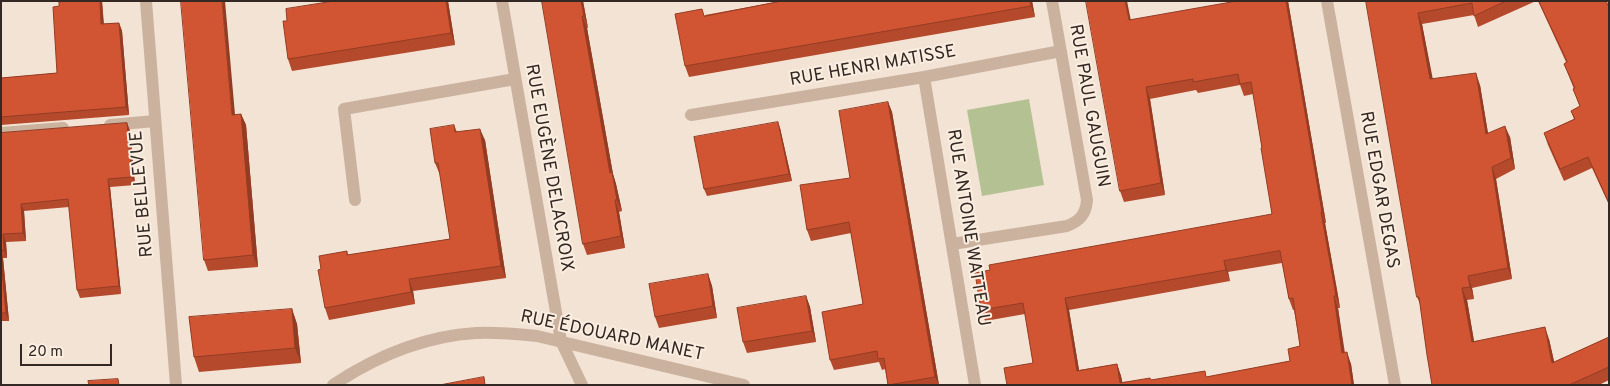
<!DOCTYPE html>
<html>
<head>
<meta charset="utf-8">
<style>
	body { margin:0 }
	#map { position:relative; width:1610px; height:386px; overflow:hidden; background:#f3e3d4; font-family:Overpass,sans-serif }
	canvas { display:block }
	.frame { position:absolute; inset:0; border:2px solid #342824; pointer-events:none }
	.scale { position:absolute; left:20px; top:344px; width:92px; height:22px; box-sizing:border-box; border:2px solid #342824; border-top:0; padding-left:6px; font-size:15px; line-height:18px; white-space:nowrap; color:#342824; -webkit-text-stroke:4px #faeee0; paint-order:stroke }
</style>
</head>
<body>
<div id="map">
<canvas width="1610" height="386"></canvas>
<div class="frame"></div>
<div class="scale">20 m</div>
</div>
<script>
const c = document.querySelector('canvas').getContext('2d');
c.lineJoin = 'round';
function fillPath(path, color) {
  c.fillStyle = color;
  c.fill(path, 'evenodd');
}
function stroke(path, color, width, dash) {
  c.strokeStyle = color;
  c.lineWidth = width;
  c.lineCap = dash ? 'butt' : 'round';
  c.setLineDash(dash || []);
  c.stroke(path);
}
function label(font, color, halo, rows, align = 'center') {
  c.font = font + ' Overpass,sans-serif';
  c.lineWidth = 4;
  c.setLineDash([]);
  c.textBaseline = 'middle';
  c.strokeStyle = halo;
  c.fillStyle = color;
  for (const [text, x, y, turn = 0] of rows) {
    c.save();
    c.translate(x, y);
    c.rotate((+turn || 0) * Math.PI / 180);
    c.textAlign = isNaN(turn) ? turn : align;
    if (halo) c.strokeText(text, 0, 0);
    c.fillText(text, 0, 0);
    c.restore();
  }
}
fillPath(new Path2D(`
	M1029,99L1044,185L982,196L967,110Z`), '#b4c293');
stroke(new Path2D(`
	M110,125L155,121
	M1,133L63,128`), '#cbb29f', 12);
stroke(new Path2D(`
	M146,1L176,385
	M502,1L561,341L582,385
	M1327,1L1395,385
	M924,77L975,385
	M691,115L924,77L1061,51
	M355,200L344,109L515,79
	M952,244L1067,226C1080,221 1086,214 1087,200L1052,1
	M333,385C375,357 425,336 476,333C496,332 517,334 537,336L744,385`), '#cbb29f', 12);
fillPath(new Path2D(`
	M102,1L104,24L119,23L122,31L129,115L1,125V78L57,73Z
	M334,1H448L455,45L292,71L288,59L287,21Z
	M542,1H583L588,28H587L613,174L616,184L622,211L619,212L625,248L587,255L583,244Z
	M782,1H1032L1035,17L689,77L685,66L705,15Z
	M1288,1L1326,223H1325L1338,295L1340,308H1338L1345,353L1351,364L1354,385H1007L1033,363L1025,314L985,321L981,310L1272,214L1262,148L1253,94L1244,96L1240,85L1198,93L1196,90L1150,99L1165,195L1124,202L1120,191L1131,20ZM1282,263L1289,299L1293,310H1294L1300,346L1290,361L1207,377L1122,382L1121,376L1117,364L1079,370L1069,310L1230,281L1228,272Z
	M1366,1H1536L1478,27L1474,15L1422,24L1432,78L1480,85L1488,133L1510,137L1515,169L1496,179L1512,279L1472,288L1474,299L1467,300L1474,341L1549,339L1554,362L1609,337V380L1599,385H1432L1420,304L1417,297Z
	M1538,1H1606L1609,7V205L1592,168L1564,181L1548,145L1544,133L1574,119L1571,111L1580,107L1573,89H1574L1564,64L1566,62Z
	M888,102L892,112L939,385H888L885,369L882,370L879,362L834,370L830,360L863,304L851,233L811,241L807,230L850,178Z
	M241,114L246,125L258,267L208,271L204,260L235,115Z
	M127,123L130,131L135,185L110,187L121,294L80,298L77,290L69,207L24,211L26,241L6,242L7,258H3L9,321H1V133Z
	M454,125L457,132L485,140L506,278L413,291L415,304L329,320L325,308L321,269L347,251L348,255L450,239L440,175L435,163Z
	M780,128L792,181L707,196L704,189Z
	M708,274L712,286L717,318L659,328L655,317Z
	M806,296L810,307L816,342L747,353L743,342Z
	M292,309L297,324L301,363L199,372L194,357Z`), '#b5492c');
fillPath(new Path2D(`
	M100,1H102L104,32L101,24Z
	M222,1H225L236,126L232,115Z
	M446,1H448L455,45L451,33Z
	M581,1H583L588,28L584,16Z
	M1030,1H1032L1035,17L1031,6Z
	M1125,1H1127L1133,31L1129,20Z
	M1286,1H1288L1326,223L1322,212Z
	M1418,13L1422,24L1435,90L1430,79Z
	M582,16L587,28L613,174L616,184L622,211L617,200L610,173Z
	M119,23L122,31L129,115L126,107Z
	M1476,73L1480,85L1490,146L1486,134Z
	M1146,87L1150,99L1165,195L1161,183Z
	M888,102L892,112L939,385L935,377Z
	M241,114L246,125L258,267L253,255Z
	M778,122L780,128L792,181L789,174Z
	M127,123L130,131L135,185L132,177Z
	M1505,126L1510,137L1515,169L1511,158Z
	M480,129L485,140L506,278L501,266Z
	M1492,167L1496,179L1512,279L1508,268Z
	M108,179L110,187L121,294L119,286Z
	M615,200L619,212L625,248L621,236Z
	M21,204L24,211L26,241L23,233Z
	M1321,212L1325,223L1340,308L1336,296Z
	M3,234L6,242L7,258L4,250Z
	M1,252L3,258L9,321L6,313Z
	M1224,261L1228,272L1230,281L1226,270Z
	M708,274L712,286L717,318L713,306Z
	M1468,276L1472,288L1474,299L1470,287Z
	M409,279L413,291L415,304L411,292Z
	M1462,288L1467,300L1476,353L1472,342Z
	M806,296L810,307L816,342L812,331Z
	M1334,296L1338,308L1346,365L1342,353Z
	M1065,298L1069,310L1081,382L1077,371Z
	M292,309L297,324L301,363L295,348Z
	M1545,327L1549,339L1557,374L1552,363Z
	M1347,352L1351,364L1354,385H1352Z
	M1117,364L1121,376L1123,385H1121Z`), '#933c24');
const building = new Path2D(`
	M59,1H100L101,24L119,23L126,107L1,117V78L57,73L53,7L59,6Z
	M181,1H222L232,115L241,114L253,255L204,260Z
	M334,1H446L451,33L288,59L283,21H287L286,9Z
	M542,1H581L584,16H582L610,173L612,172L617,200H615L621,236L583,244Z
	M782,1H1030L1031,6L685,66L675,14L702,9L704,16Z
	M1086,1H1125L1129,20L1237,1H1286L1322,212H1321L1334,284L1336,296H1334L1342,353L1347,352L1352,385H1007L1004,368L1033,363L1023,303L981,310L975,273L990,270L989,265L1272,214L1261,148H1262L1251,82L1240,84L1238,74L1193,82V79L1146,87L1161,183L1120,191ZM1280,251L1289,299L1293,298L1300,346L1288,349L1290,361L1206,377L1205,371L1151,380L1150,378L1120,383L1117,364L1077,371L1065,298L1226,270L1224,261Z
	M1366,1H1506L1474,16L1472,3L1418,13L1430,79L1476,73L1486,134L1505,126L1511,158L1492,167L1508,268L1468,276L1470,287L1462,288L1472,342L1545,327L1552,363L1609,337V367L1569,385H1432L1427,355L1419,297H1417Z
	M1539,1H1606L1609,7V203L1588,157L1560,169L1544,133L1575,119L1571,111L1580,106L1573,89L1575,88L1564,64L1567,62Z
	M888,102L935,377L888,385L884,358L878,359L877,351L830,360L822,312L863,304L849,222L807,230L800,185L850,178L839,111Z
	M778,122L789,174L704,189L694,137Z
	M127,123L132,177L108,179L119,286L77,290L68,199L21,204L23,233L3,234L4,250H1V133Z
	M454,125L455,132L480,129L501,266L409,279L411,292L325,308L318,270L321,269L319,256L347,251V255L450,239L438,163H435L430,129Z
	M1,258L6,313H1Z
	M708,274L713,306L655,317L649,284Z
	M806,296L812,331L743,342L737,308Z
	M292,309L295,348L194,357L189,317Z
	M484,377L485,385H440Z
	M118,379L119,385H89L88,381Z`);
fillPath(building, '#d25533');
stroke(building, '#933c24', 1);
label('18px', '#342824', '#faeee0', [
	["RUE HENRI MATISSE",873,67,-10],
	["RUE PAUL GAUGUIN",1088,106,80],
	["RUE EUGÈNE DELACROIX",548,168,80],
	["RUE EDGAR DEGAS",1378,190,80],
	["RUE BELLEVUE",143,194,-95],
	["RUE ANTOINE WATTEAU",967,228,81],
	["RUE ÉDOUARD MANET",612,337,12]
]);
</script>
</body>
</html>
